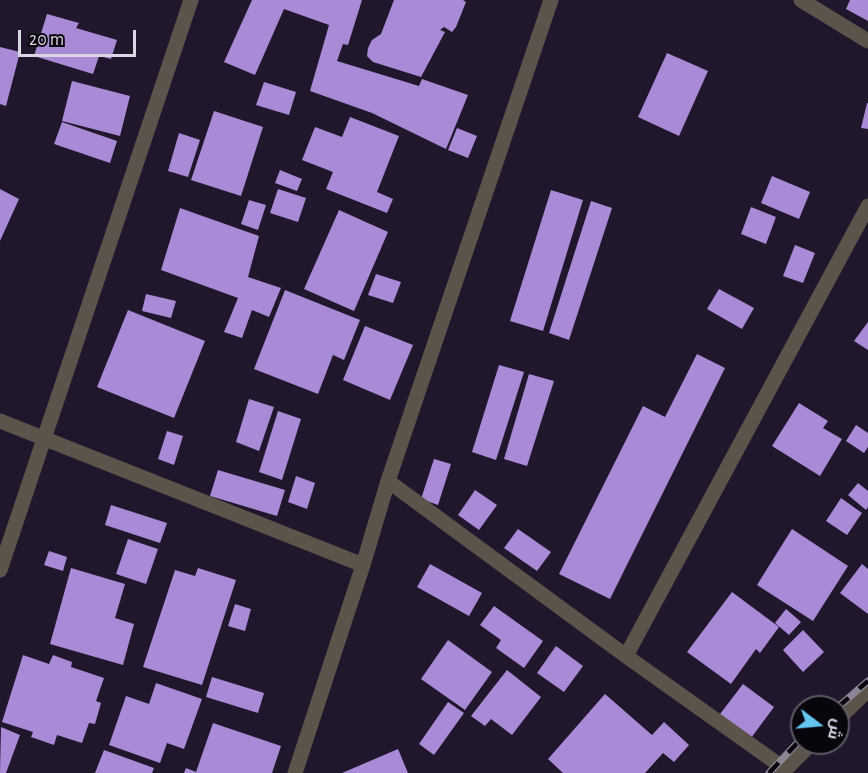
<!DOCTYPE html>
<html>
<head>
<meta charset="utf-8">
<style>
	body { margin:0 }
	#map { position:relative; width:868px; height:773px; overflow:hidden; background:#20172c; font-family:"Alegreya Sans",Cairo,sans-serif }
	canvas { display:block }
	.north { position:absolute; left:790px; top:695px; width:60px; height:60px; box-sizing:border-box; background:#08050d; border:2px solid #5c5963; border-radius:50%; rotate:106deg; font-size:16px; font-weight:700; line-height:24px; text-align:center; color:#dbd6e4 }
	.north::after { content:''; display:block; margin:auto; width:21px; height:27px; background:#64c5ee; clip-path:polygon(50% 0,100% 100%,50% 72%,0 100%) }
	.scale { position:absolute; left:18px; top:30px; width:118px; height:27px; box-sizing:border-box; border:3px solid #dbd6e4; border-top:0; padding-left:8px; font-size:18px; line-height:21px; white-space:nowrap; color:#dbd6e4; -webkit-text-stroke:4px #08050d; paint-order:stroke }
</style>
</head>
<body>
<div id="map">
<canvas width="868" height="773"></canvas>
<div class="north">ش</div>
<div class="scale">20 m</div>
</div>
<script>
const c = document.querySelector('canvas').getContext('2d');
c.lineJoin = 'round';
function fillPath(path, color) {
  c.fillStyle = color;
  c.fill(path, 'evenodd');
}
function stroke(path, color, width, dash) {
  c.strokeStyle = color;
  c.lineWidth = width;
  c.lineCap = dash ? 'butt' : 'round';
  c.setLineDash(dash || []);
  c.stroke(path);
}
fillPath(new Path2D(`
	M252,0H362L348,45L343,44L337,61L419,86L422,79L468,95L446,149L372,113L310,91L329,25L284,9L255,75L224,62Z
	M394,0H463L466,2L456,27L452,32L444,27L440,30L445,32L421,77L373,62L367,56L368,48L372,40L381,34Z
	M850,0H868V21L846,9Z
	M47,14L79,23L76,28L117,40L111,59L99,56L93,74L34,56Z
	M0,47L20,52L6,106L0,104Z
	M667,53L708,71L679,136L638,117Z
	M72,81L130,96L120,136L62,121Z
	M264,82L296,92L289,115L256,105Z
	M867,103H868V129L861,128Z
	M214,111L263,127L241,196L191,180Z
	M350,117L399,136L377,192L393,199L387,213L326,189L333,172L302,160L315,127L342,137Z
	M62,122L117,141L110,163L54,144Z
	M457,128L477,136L468,158L448,150Z
	M179,133L200,140L188,177L168,171Z
	M280,170L302,179L297,191L275,183Z
	M772,176L810,192L799,219L761,203Z
	M0,189L19,199L0,241Z
	M278,189L306,198L298,222L270,213Z
	M551,190L583,200L543,331L510,321Z
	M249,200L266,205L258,230L241,224Z
	M591,201L612,208L569,340L549,333Z
	M751,207L776,217L766,244L741,234Z
	M180,208L259,236L248,277L281,288L269,317L252,310L242,338L224,332L238,298L161,270Z
	M339,210L388,232L354,311L304,289Z
	M795,245L815,253L803,283L783,276Z
	M376,274L401,282L393,303L368,295Z
	M719,289L754,308L742,329L707,309Z
	M285,290L360,320L344,360L333,355L318,394L254,369Z
	M146,294L176,301L171,318L142,311Z
	M128,310L205,341L174,418L97,387Z
	M868,322V350L854,341Z
	M365,326L413,345L390,400L343,380Z
	M697,354L725,368L610,599L559,574L643,406L665,417Z
	M499,365L524,372L496,460L472,452Z
	M529,374L554,381L527,466L504,459Z
	M249,399L274,407L259,451L236,442Z
	M799,403L828,421L823,428L842,439L820,476L772,446Z
	M278,411L301,419L282,480L259,472Z
	M856,425L868,433V447L864,453L846,441Z
	M167,431L183,436L174,465L158,459Z
	M434,459L451,464L438,505L421,499Z
	M218,470L285,490L277,516L210,496Z
	M296,476L315,483L307,509L288,502Z
	M858,483L868,491V507L866,510L848,495Z
	M475,490L497,505L479,530L458,515Z
	M841,498L862,513L847,535L826,521Z
	M111,505L167,523L160,543L105,525Z
	M518,529L551,552L537,571L504,548Z
	M792,529L848,566L813,621L757,585Z
	M128,539L158,549L146,584L116,574Z
	M49,551L67,557L63,571L44,565Z
	M430,564L482,593L469,616L417,587Z
	M862,564L868,569V614L840,593Z
	M71,568L125,584L115,618L134,624L123,665L50,644Z
	M198,568L236,580L202,685L143,667L175,570L195,576Z
	M732,592L779,627L760,653L756,649L731,684L687,652Z
	M235,604L251,609L245,631L228,626Z
	M494,606L543,641L524,668L496,648L501,640L480,625Z
	M786,609L801,622L789,635L775,623Z
	M803,630L824,652L803,672L783,650Z
	M448,640L492,672L465,710L421,679Z
	M556,646L583,666L564,692L537,673Z
	M23,655L49,664L53,655L72,662L71,667L104,678L96,701L101,703L95,724L89,723L82,743L57,735L54,745L31,737L33,732L2,722Z
	M507,670L541,697L512,735L491,719L485,726L471,716Z
	M212,677L264,693L258,713L206,697Z
	M156,683L202,699L184,749L167,743L160,763L109,745L126,696L149,704Z
	M743,684L774,707L751,738L720,714Z
	M605,694L652,735L664,722L689,745L674,762L663,753L645,773H563L548,759Z
	M448,702L464,713L434,755L419,744Z
	M213,723L281,746L272,773H184L186,768L196,772Z
	M1,727L20,735L6,773H0Z
	M398,749L408,773H342Z
	M104,750L154,768L152,773H95Z`), '#a98ad7');
stroke(new Path2D(`
	M801,0L868,41
	M0,421L363,565
	M388,481L626,656L785,769
	M0,570L191,0
	M626,656L868,206
	M838,719L868,690
	M295,773L363,565L388,481L551,0
	M782,773L812,743`), '#5c534b', 15);
const rail = new Path2D(`
	M838,707L868,681
	M769,773L802,738`);
stroke(rail, '#8b8495', 7);
stroke(rail, '#08050d', 4.5, [14]);
</script>
</body>
</html>
